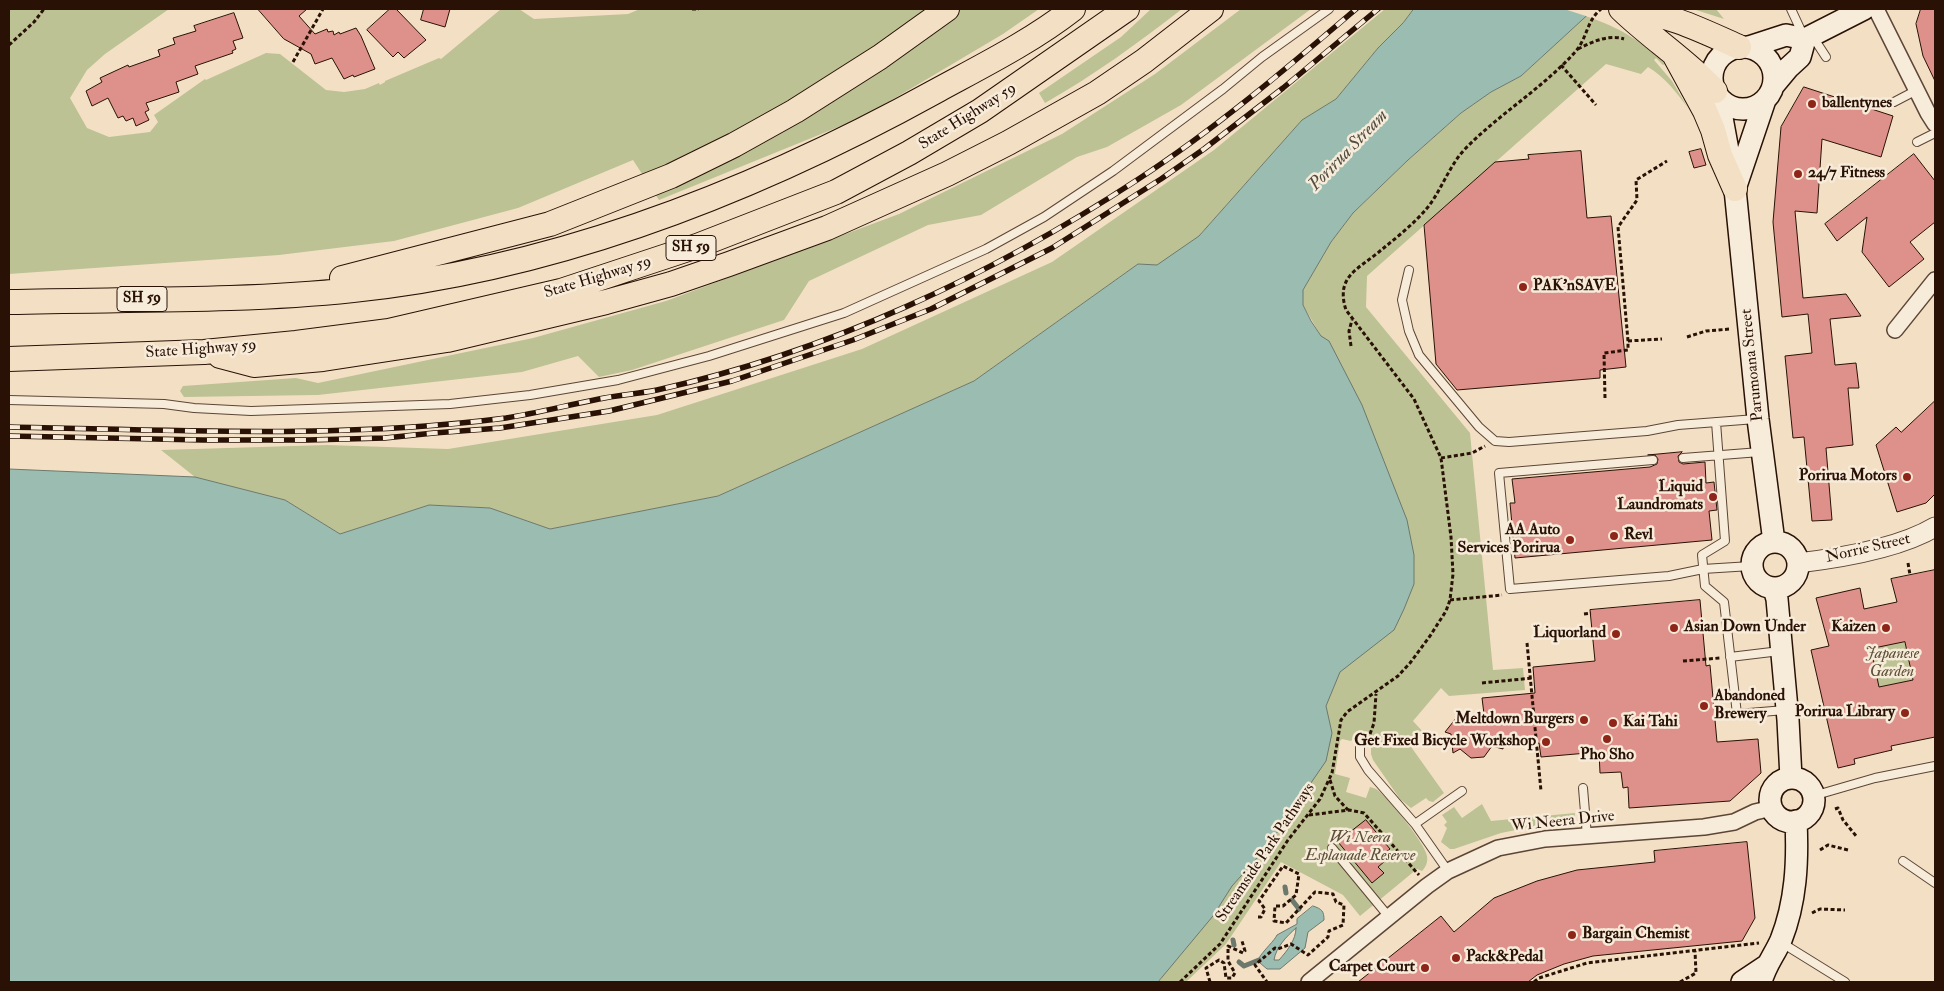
<!DOCTYPE html>
<html>
<head>
<meta charset="utf-8">
<style>
	body { margin:0 }
	#map { position:relative; width:1944px; height:991px; overflow:hidden; background:#f3e0c4; font-family:"IM FELL Double Pica",serif }
	canvas { display:block }
	.frame { position:absolute; inset:0; border:10px solid #291106; pointer-events:none }
</style>
</head>
<body>
<div id="map">
<canvas width="1944" height="991"></canvas>
<div class="frame"></div>
</div>
<script>
const c = document.querySelector('canvas').getContext('2d');
c.lineJoin = 'round';
function fillPath(path, color) {
  c.fillStyle = color;
  c.fill(path, 'evenodd');
}
function stroke(path, color, width, dash) {
  c.strokeStyle = color;
  c.lineWidth = width;
  c.lineCap = dash ? 'butt' : 'round';
  c.setLineDash(dash || []);
  c.stroke(path);
}
function label(font, color, halo, rows, align = 'center') {
  c.font = font + ' "IM FELL Double Pica",serif';
  c.lineWidth = 5;
  c.setLineDash([]);
  c.textBaseline = 'middle';
  c.strokeStyle = halo;
  c.fillStyle = color;
  for (const [text, x, y, turn = 0] of rows) {
    c.save();
    c.translate(x, y);
    c.rotate((+turn || 0) * Math.PI / 180);
    c.textAlign = isNaN(turn) ? turn : align;
    if (halo) c.strokeText(text, 0, 0);
    c.fillText(text, 0, 0);
    c.restore();
  }
}
fillPath(new Path2D(`
	M9,9H169L105,54L87,70L70,98L87,128L109,137L150,132L158,122L154,115L205,79L206,80L266,53L280,54L326,90L344,92L365,89L379,83L380,85L385,82V81L439,58L441,59L501,9H519L534,19L628,14L640,9H1039L1003,34L863,117L659,200L633,160L518,208L394,241L279,255L9,274Z
	M1151,9H1182C1138,43 1093,76 1045,103L1039,93L1121,37Z
	M1241,9H1311L1181,105L1107,147L1077,157L981,215L928,225L809,281L784,320L632,370L599,377L578,356L522,372L318,395L184,397L180,391L183,386L296,378L318,383L533,338L666,301L899,214L1062,134L1155,74Z
	M1385,9H1414L1403,23L1378,48L1336,99L1302,120L1199,236L1157,266L1138,264L974,381L718,496L550,529L490,508L429,505L340,534L285,500L195,477L161,450L327,445L448,449L657,415L862,349L1052,262L1214,150Z
	M1693,9H1716L1724,19Z
	M1586,16C1622,29 1637,38 1665,64L1663,65L1656,58L1654,60L1672,81L1688,108C1676,92 1665,77 1648,67L1641,74L1606,64L1367,276L1366,307L1470,433L1493,670L1523,668L1525,690L1449,696L1441,688L1413,721L1424,733L1409,744L1444,793L1433,802L1429,801L1426,798L1411,808L1400,799L1373,760L1371,754V736H1355L1351,741L1342,739L1340,741L1335,774L1350,778L1346,792L1366,798L1370,787C1374,788 1377,789 1380,792C1391,802 1425,843 1427,856C1428,862 1426,867 1422,871L1417,869L1360,916L1343,895L1281,862L1226,944L1186,982H1159L1164,974L1158,982H728L1321,336L1303,305V290L1331,242L1353,213L1408,160L1461,113L1491,92L1521,76Z
	M1905,642L1913,680L1879,687L1871,649Z
	M1482,804L1491,821L1575,813L1574,822L1541,825L1501,833L1454,849H1450L1441,842L1447,828L1444,825L1447,822L1442,815L1454,807L1462,818Z`), '#bcc293');
const water = new Path2D(`
	M1414,9H1594L1521,76L1491,92L1461,113L1408,160L1353,213L1331,242L1303,290V305L1311,321L1321,336L1329,341L1362,405L1407,520L1414,555V584L1404,609L1394,630L1340,672L1326,706L1332,733L1326,761L1267,847L1232,886L1213,916L1158,982H9V469L195,477L285,500L340,534L429,505L490,508L550,529L718,496L974,381L1138,264L1157,265L1199,236L1302,120L1336,99L1378,48L1403,23Z
	M1313,906C1322,909 1324,911 1324,920L1308,932L1305,948L1280,969H1267L1260,963L1259,958C1263,951 1275,940 1277,935L1297,924V919ZM1296,928C1296,940 1287,951 1279,960H1274C1276,947 1287,936 1296,928Z`);
fillPath(water, '#9bbdb1');
stroke(water, '#6d786d', 1);
fillPath(new Path2D(`
	M1564,9H1596L1589,17Z`), '#f3e0c4');
stroke(new Path2D(`
	M1285,887L1286,893
	M1292,900L1299,909
	M1233,940L1234,945
	M1239,962L1244,966L1259,960`), '#6d786d', 5);
const building = new Path2D(`
	M258,9H307L299,16L315,34L327,29L328,32L333,31L334,35L339,32L340,34L356,28L361,36L375,69L354,77L353,75L344,79L332,58L315,64L311,54L284,39Z
	M390,9H396L426,40L404,58L398,52L393,57L367,30Z
	M424,9H450L445,27L421,20Z
	M1921,9H1935V81L1923,56L1916,24Z
	M234,13L243,38L233,41L236,49L232,51L233,53L195,66L198,74L176,82L179,92L146,103L149,110L145,112L149,120L136,126L133,118L126,121L123,116L118,118L108,98L92,106L86,91L102,82L100,78L128,65L129,67L160,56L158,50L175,44L173,38L196,31L194,26Z
	M1804,87L1893,116L1881,157L1822,139L1817,213L1795,211L1803,298L1846,294L1861,316L1830,319L1835,365L1856,363L1859,388H1848L1853,445L1826,448L1832,520L1812,521L1804,437L1793,438L1785,356L1812,353L1808,314L1782,317L1773,222L1781,127Z
	M1701,149L1706,165L1694,168L1689,152Z
	M1581,151L1587,218L1611,216L1626,367L1600,370V378L1457,390L1436,364L1424,225L1495,162L1529,159L1528,155Z
	M1914,154L1935,181V222L1910,242L1924,259L1889,287L1862,252L1867,217L1837,241L1825,224Z
	M1935,401V494L1926,503L1897,512L1876,445L1896,427L1901,432Z
	M1682,452L1678,456L1679,462L1683,464L1705,462L1706,483L1714,482L1717,510L1709,511L1712,540L1515,558L1510,503H1515L1512,479L1650,467L1657,464L1658,459L1655,455H1648Z
	M1935,570V737L1891,746L1892,750L1854,759L1855,764L1838,768L1811,650L1829,646L1816,598L1860,588L1864,609L1897,602L1891,579ZM1905,642L1913,680L1879,687L1871,649Z
	M1700,600L1706,666L1710,665L1717,742L1758,739L1761,773L1730,801L1629,808L1628,787L1623,788L1621,772L1600,773L1599,752L1541,757L1539,743L1503,746V749L1492,746L1484,757L1471,758L1460,749L1453,753L1451,734L1445,732L1457,717L1484,714L1482,698L1535,693L1533,667L1595,661L1590,610Z
	M1366,820L1390,849L1381,856L1385,861L1378,867L1384,873L1372,883L1338,842Z
	M1747,842L1755,918L1742,941L1593,956L1564,964L1537,975L1528,982H1358L1441,916L1454,932L1494,898L1537,881L1577,870L1655,862L1654,851Z`);
fillPath(building, '#de908a');
stroke(building, '#291106', 1);
const service = new Path2D(`
	M1791,9L1803,35
	M1813,37L1826,57
	M1894,102L1917,90
	M1917,142L1935,133
	M1409,270L1402,300L1409,331L1419,355L1479,427L1495,441L1509,442L1647,431L1678,425L1756,419
	M9,400L164,404L194,408L251,411L450,404L530,395L618,380L709,356L844,313L986,249L1044,217L1113,171L1223,89L1262,57L1329,9
	M1716,422L1725,541L1702,555L1705,586L1724,602L1737,714L1785,710
	M1683,458L1760,452
	M1653,460L1499,473L1510,589L1669,576L1703,569L1751,566
	M1730,657L1780,651
	M1360,739V757L1368,770L1415,824L1448,871
	M1583,788L1587,836
	M1813,796L1875,778L1935,766
	M1415,824L1462,791
	M1332,848L1389,917
	M1903,861L1935,883
	M1782,943L1845,982`);
const minor = new Path2D(`
	M1876,9L1928,113L1935,124
	M1895,330L1935,280
	M1309,982L1427,886L1448,871L1498,848L1545,839L1704,827L1734,822L1755,812L1772,808`);
const tertiary = new Path2D(`
	M1798,563C1840,558 1898,549 1935,527`);
const secondary = new Path2D(`
	M1712 78a31 31 0 1 1 62 0a31 31 0 1 1-62 0Z
	M1749,47L1786,35L1805,39L1864,9
	M1773,86L1788,68L1800,57L1805,39
	M1718,96L1735,189L1758,419L1774,542
	M1736,186L1765,100
	M1752 565a23 23 0 1 1 46 0a23 23 0 1 1-46 0Z
	M1774,589L1777,599L1788,720L1791,778
	M1770 800a22 22 0 1 1 44 0a22 22 0 1 1-44 0Z
	M1742,982L1766,966
	M1761,982C1766,964 1774,956 1781,940C1796,902 1798,862 1796,821`);
const primary = new Path2D(`
	M1621,9C1651,38 1687,61 1715,91
	M1625,9C1667,13 1701,30 1739,47
	M1675,56L1705,111L1713,130L1720,155L1735,189
	M342,278L550,224L671,176L734,145L795,111L880,57L947,9
	M9,302C123,299 239,302 353,290C557,269 759,189 938,90C984,65 1032,41 1073,9
	M220,356L254,365L323,359L447,340L606,302L671,284L729,264L827,228L947,174L1008,143L1097,93L1144,61L1211,9
	M9,359L204,352L296,343L389,331L561,291L697,246L836,192L909,153L980,111L1127,9`);
stroke(service, '#5c4536', 10);
stroke(minor, '#5c4536', 18);
stroke(tertiary, '#5c4536', 21);
stroke(secondary, '#291106', 24);
stroke(primary, '#291106', 26);
stroke(new Path2D(`
	M692,9H699
	M9,45L34,22L44,9
	M1578,49C1592,42 1608,34 1624,39
	M293,62L323,9
	M1561,65L1596,105
	M1687,337L1706,331L1730,329
	M1628,341L1662,339
	M1351,346L1349,331L1352,320
	M1605,398L1604,353L1628,350V341L1618,227L1637,200L1636,180L1667,161
	M1441,458L1472,453L1485,446
	M1908,563L1910,575
	M1450,600L1502,595
	M1584,614L1591,613
	M1527,643L1541,791
	M1683,661L1720,658
	M1482,683L1533,678
	M1370,734L1374,723L1376,694
	M1330,780L1335,796L1348,810
	M1835,809L1838,808L1843,820L1857,837
	M1309,815L1349,810L1364,813L1419,875
	M1820,850L1828,845L1848,850
	M1812,913L1820,909L1845,910
	M1258,917H1261L1265,909L1259,901L1283,866L1299,874L1296,895L1283,906H1275L1274,921L1286,923L1315,892L1333,894L1336,902L1344,905L1343,925L1329,931L1328,937L1308,955L1291,944L1278,949L1275,948L1255,965L1267,982
	M1180,982L1220,944L1288,840L1320,799L1332,773L1341,720L1347,712L1398,676L1410,663L1430,636L1446,611L1450,600L1453,574L1451,537L1441,458L1414,399L1346,310C1335,276 1359,269 1380,251C1396,238 1415,223 1428,207C1442,189 1449,166 1465,149C1499,114 1543,88 1576,51C1587,38 1587,20 1601,9
	M1210,982L1206,968L1219,960L1224,963L1226,978H1232L1235,973L1228,961V946L1243,953L1245,951L1242,941
	M1534,982L1539,978L1587,963L1759,943
	M1680,982L1696,973L1695,951`), '#291106', 3, [4, 2.5]);
stroke(service, '#f7ebd9', 8);
stroke(minor, '#f7ebd9', 15);
stroke(tertiary, '#f7ebd9', 19);
stroke(secondary, '#f7ebd9', 21);
stroke(primary, '#f3e0c4', 24);
const rail = new Path2D(`
	M9,427C174,430 342,439 506,418C537,413 568,405 599,399C618,395 638,394 657,390C828,352 992,275 1137,180C1215,129 1286,69 1356,9
	M9,436L203,440H308L385,438L434,433L500,428L609,411L732,381L853,340L931,309L1052,248L1161,179L1204,149L1283,88L1378,9`);
stroke(rail, '#291106', 5.5);
stroke(rail, '#f7ebd9', 4, [11]);
for (const [x, y, r, color] of [
	[1812,104,5,"#8f2418"],
	[1798,174,5,"#8f2418"],
	[1523,287,5,"#8f2418"],
	[1907,477,5,"#8f2418"],
	[1713,497,5,"#8f2418"],
	[1614,536,5,"#8f2418"],
	[1570,540,5,"#8f2418"],
	[1674,628,5,"#8f2418"],
	[1886,628,5,"#8f2418"],
	[1616,634,5,"#8f2418"],
	[1704,706,5,"#8f2418"],
	[1905,713,5,"#8f2418"],
	[1584,720,5,"#8f2418"],
	[1613,723,5,"#8f2418"],
	[1607,739,5,"#8f2418"],
	[1546,742,5,"#8f2418"],
	[1572,935,5,"#8f2418"],
	[1456,958,5,"#8f2418"],
	[1425,968,5,"#8f2418"]
]) {
  const dot = new Path2D();
  dot.arc(x, y, r, 0, 2 * Math.PI);
  c.fillStyle = color;
  c.fill(dot);
  stroke(dot, '#f7ebd9', 2);
}
for (const [x, y, w] of [
	[691,248,50],
	[142,299,50]
]) {
  const box = new Path2D();
  box.roundRect(x - w / 2, y - 12.5, w, 25, 4);
  c.fillStyle = '#f7ebd9';
  c.fill(box);
  stroke(box, '#291106', 1);
}
label('bold 15px', '#291106', null, [
	["SH 59",691,248],
	["SH 59",142,299]
]);
label('bold 16px', '#291106', '#f7ebd9', [
	["ballentynes",1822,104],
	["24/7 Fitness",1808,174],
	["PAK'nSAVE",1533,287],
	["Porirua Motors",1897,477,"right"],
	["Liquid",1703,488,"right"],
	["Laundromats",1703,506,"right"],
	["AA Auto",1560,531,"right"],
	["Services Porirua",1560,549,"right"],
	["Revl",1624,536],
	["Asian Down Under",1684,628],
	["Kaizen",1876,628,"right"],
	["Liquorland",1606,634,"right"],
	["Abandoned",1714,697],
	["Brewery",1714,715],
	["Porirua Library",1895,713,"right"],
	["Meltdown Burgers",1574,720,"right"],
	["Kai Tahi",1623,723],
	["Get Fixed Bicycle Workshop",1536,742,"right"],
	["Pho Sho",1607,756,"center"],
	["Bargain Chemist",1582,935],
	["Pack&Pedal",1466,958],
	["Carpet Court",1415,968,"right"]
], 'left');
label('16px', '#291106', '#f7ebd9', [
	["State Highway 59",968,117,-32],
	["State Highway 59",598,278,-17],
	["State Highway 59",201,350,-4],
	["Parumoana Street",1753,365,-96],
	["Norrie Street",1868,549,-13],
	["Wi Neera Drive",1563,822,-6],
	["Streamside Park Pathways",1266,853,-56]
]);
label('italic 16px', '#5c4f37', '#f7ebd9', [
	["Japanese",1892,655],
	["Garden",1892,673],
	["Wi Neera",1360,839],
	["Esplanade Reserve",1360,857]
]);
label('italic 18px', '#514d42', '#f7ebd9', [
	["Porirua Stream",1349,151,-46]
]);
</script>
</body>
</html>
